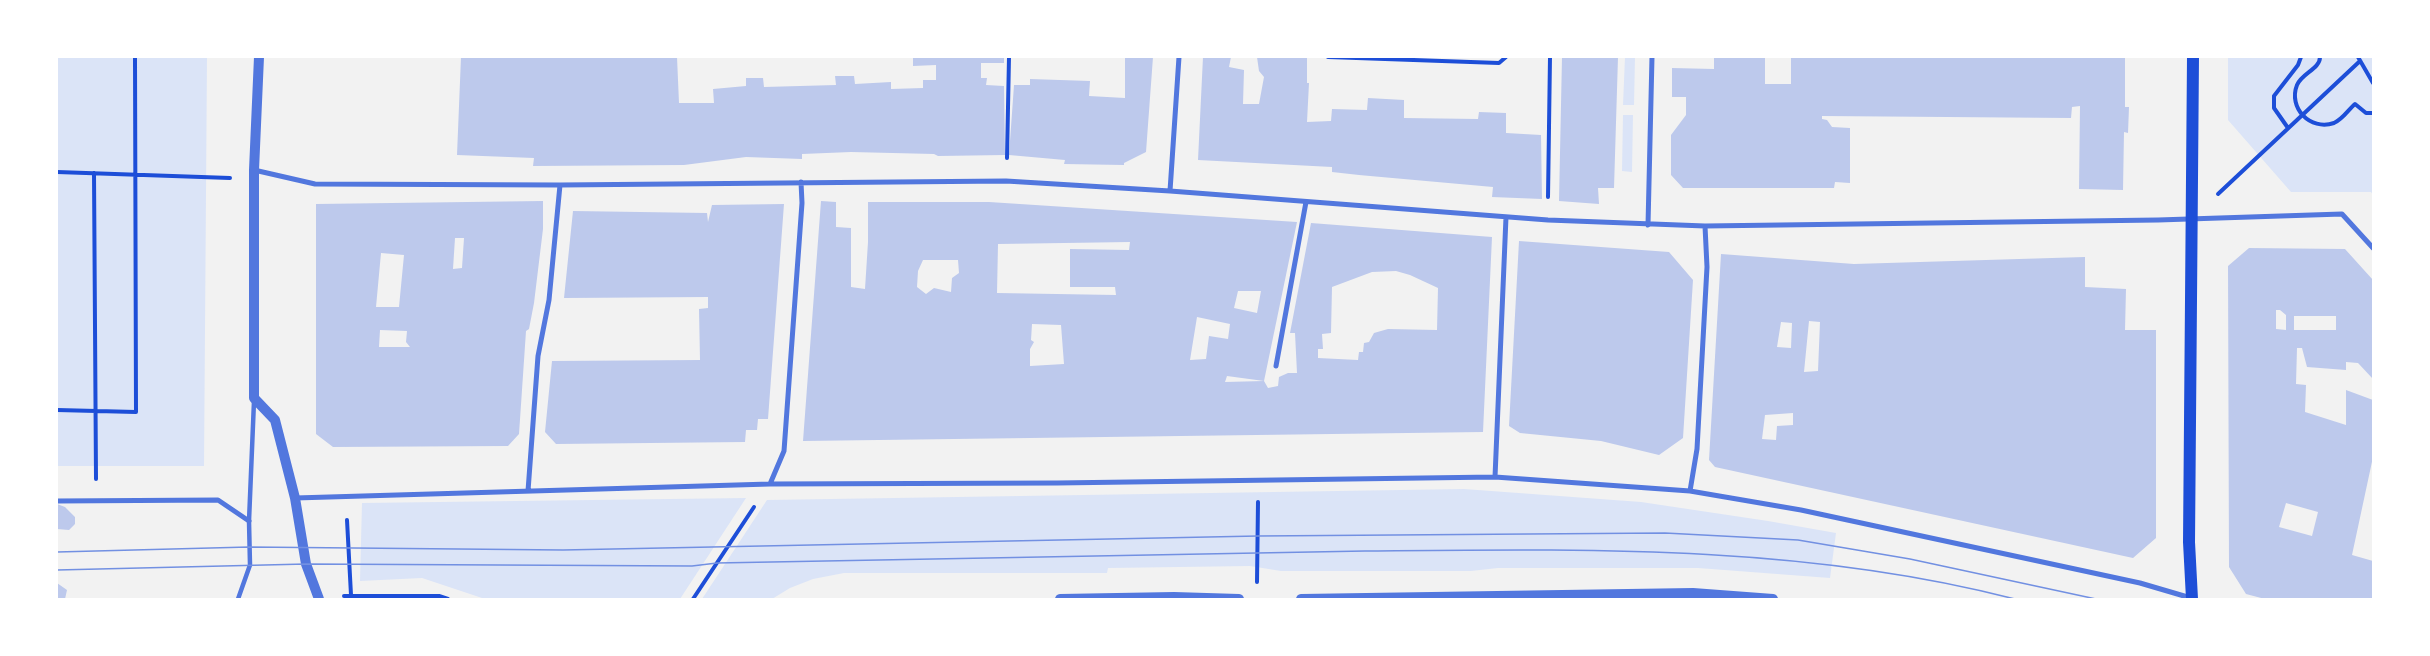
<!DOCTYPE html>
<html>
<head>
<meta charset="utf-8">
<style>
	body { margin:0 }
	#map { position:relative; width:2430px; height:656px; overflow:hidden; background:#f2f2f2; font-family:Jost,sans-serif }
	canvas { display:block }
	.frame { position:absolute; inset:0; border:58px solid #fff; pointer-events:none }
</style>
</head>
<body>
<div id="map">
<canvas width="2430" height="656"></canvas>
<div class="frame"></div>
</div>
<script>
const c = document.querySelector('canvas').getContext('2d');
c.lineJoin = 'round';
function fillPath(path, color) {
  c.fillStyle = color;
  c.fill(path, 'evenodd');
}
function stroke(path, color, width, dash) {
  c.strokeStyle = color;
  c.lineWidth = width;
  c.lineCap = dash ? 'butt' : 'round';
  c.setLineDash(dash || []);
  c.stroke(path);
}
fillPath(new Path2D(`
	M57,57H207L204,466H57Z
	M1625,57H1635L1634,105H1623Z
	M2228,57H2373V195L2371,192H2291L2228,120Z
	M1623,115H1633L1632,172L1622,171Z
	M1464,489L1641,502L1768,521L1836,533L1830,578L1698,568H1498L1471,571H1281L1250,566L1108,568L1107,573H844L813,579L790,588L772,599H702L767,500Z
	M746,498L680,599H485L422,578L360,581L362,503Z`), '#dbe4f7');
fillPath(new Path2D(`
	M461,57H677L679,103H714L713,89L746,86V78H763L764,87L836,85L835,76H854L855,84L891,82V89L923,88V80H936V65L913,66V57H1004V63H981V78H987L986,85L1004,86L1005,155L938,156L934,154L851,152L802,154V159L746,157L684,165L533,166L534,158L457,155Z
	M1125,57H1153L1146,152L1124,163V165L1064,164L1065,160L1009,155L1014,85H1030V79L1090,81L1089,96L1125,98Z
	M1203,57H1231L1229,67L1244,70L1243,104H1259L1264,77L1259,71L1257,57H1307V83H1309L1307,122L1331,121L1332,109L1367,110L1368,98L1404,100V118L1478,119L1479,112L1506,113V133L1541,135L1542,199L1492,197L1493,187L1359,175L1332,172V167L1198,160Z
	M1562,57H1618L1614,188H1598L1599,204L1559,201Z
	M1714,57H1765V84H1791V57H2125V107H2129L2128,133L2124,132L2123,190L2079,189L2080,106L2072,107L2071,118L1822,116V119L1827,120L1832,127L1850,128V183L1835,182L1834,188H1683L1671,175V135L1686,115V97H1672V68L1714,69Z
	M543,201V229L534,303L529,329L526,331L519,434L508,446L333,447L316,434V204ZM455,238H464L462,268L453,269ZM381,253L404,255L399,307H376ZM380,330L407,331L406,342L410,347H379Z
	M821,201L836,202V227L851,228V287L865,289L868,242V202H989L1297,222L1264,381L1268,388L1278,386L1279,377L1288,373H1297L1295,333H1290L1311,223L1492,237L1483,432L803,441ZM1130,242L1129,250L1070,249V287H1115L1116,295L997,293L998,244ZM923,260H958L959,273L952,278L951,292L934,288L926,294L917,287L918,271ZM1396,271L1410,275L1438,288L1437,330L1388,329L1374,333L1369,342L1364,343L1363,352H1359L1358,360L1318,358V349H1323L1322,334L1331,333L1332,287L1372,272ZM1238,291H1261L1257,313L1234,308ZM1197,317L1230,324L1228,339L1209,336L1206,359L1190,360ZM1032,324L1061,325L1064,364L1030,366V349L1034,342L1031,340ZM1227,376L1264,381L1225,382Z
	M784,204L768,419H758L757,430H746L745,442L556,444L545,432L552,361L700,360L699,309L708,308V297L564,298L573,211L707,213L708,222L712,205Z
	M1519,241L1669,252L1693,280L1683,438L1659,455L1601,441L1520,433L1509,426Z
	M2249,248L2345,249L2373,280V379L2358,363L2346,362V370L2307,367L2302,348H2297L2296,384L2306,385L2305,412L2346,425V390L2373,400V457L2352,555L2373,561V599H2265L2246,594L2229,567L2228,266ZM2276,310H2280L2286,315V330L2276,329ZM2294,316H2336V330H2294ZM2286,503L2318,512L2312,536L2279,527Z
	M1721,254L1854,264L2085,257V287L2126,289L2125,330H2156V538L2133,558L1715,467L1709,460ZM1809,321L1820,322L1818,371L1804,372ZM1781,322L1792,323L1791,348L1777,347ZM1793,413V425L1777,426L1776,440L1762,439L1765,415Z
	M57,504L65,507L75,517V524L69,530L57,529Z
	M57,583L67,590L65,599H57Z`), '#bdc9ec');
stroke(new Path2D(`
	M1328,57L1499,63L1506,57
	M2320,57C2320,69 2302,73 2297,85C2288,108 2310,131 2334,123C2343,119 2348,110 2355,104L2366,113H2373
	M2358,57L2373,83
	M2288,128L2274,108V96L2298,65L2301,57
	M1007,158L1009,57
	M57,172L230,178
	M94,173L96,479
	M2218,194L2360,61
	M1548,197L1550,57
	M57,410L136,412L135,57
	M347,520L351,595
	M1257,582L1258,502
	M344,596H439L448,599
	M693,599L754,507`), '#1d4ed8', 4);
stroke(new Path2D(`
	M238,599L250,565L249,521L254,401`), '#5277de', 4.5);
stroke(new Path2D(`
	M254,170L315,184L560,185L1006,181L1170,191L1548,220L1705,226L2158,220L2342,214L2373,248
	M1170,191L1179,57
	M1648,225L1652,57
	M1276,366L1306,202
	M1495,477L1506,217
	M770,484L784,451L802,203L801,182
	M528,491L538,356L549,300L560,185
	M1690,491L1697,449L1707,267L1705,226
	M295,498L770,484L1057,483L1495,477L1690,491L1801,510L2140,583L2191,598
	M57,501L218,500L249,521`), '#5277de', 5);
stroke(new Path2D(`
	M259,57L254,170V398L275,420L295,498L306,564L319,599
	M1060,599L1174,597L1239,599
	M1301,599L1693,593L1773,599`), '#5277de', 10);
stroke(new Path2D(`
	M2192,599L2189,542L2193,57`), '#1d4ed8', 12);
stroke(new Path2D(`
	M57,552L249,547L563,550L1258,536L1665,533L1798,540L1910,559L2096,599
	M57,570L306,564L692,566L717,563C933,557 1149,553 1365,551C1582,549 1803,544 2015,599`), '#7290e2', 1.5);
</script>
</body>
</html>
